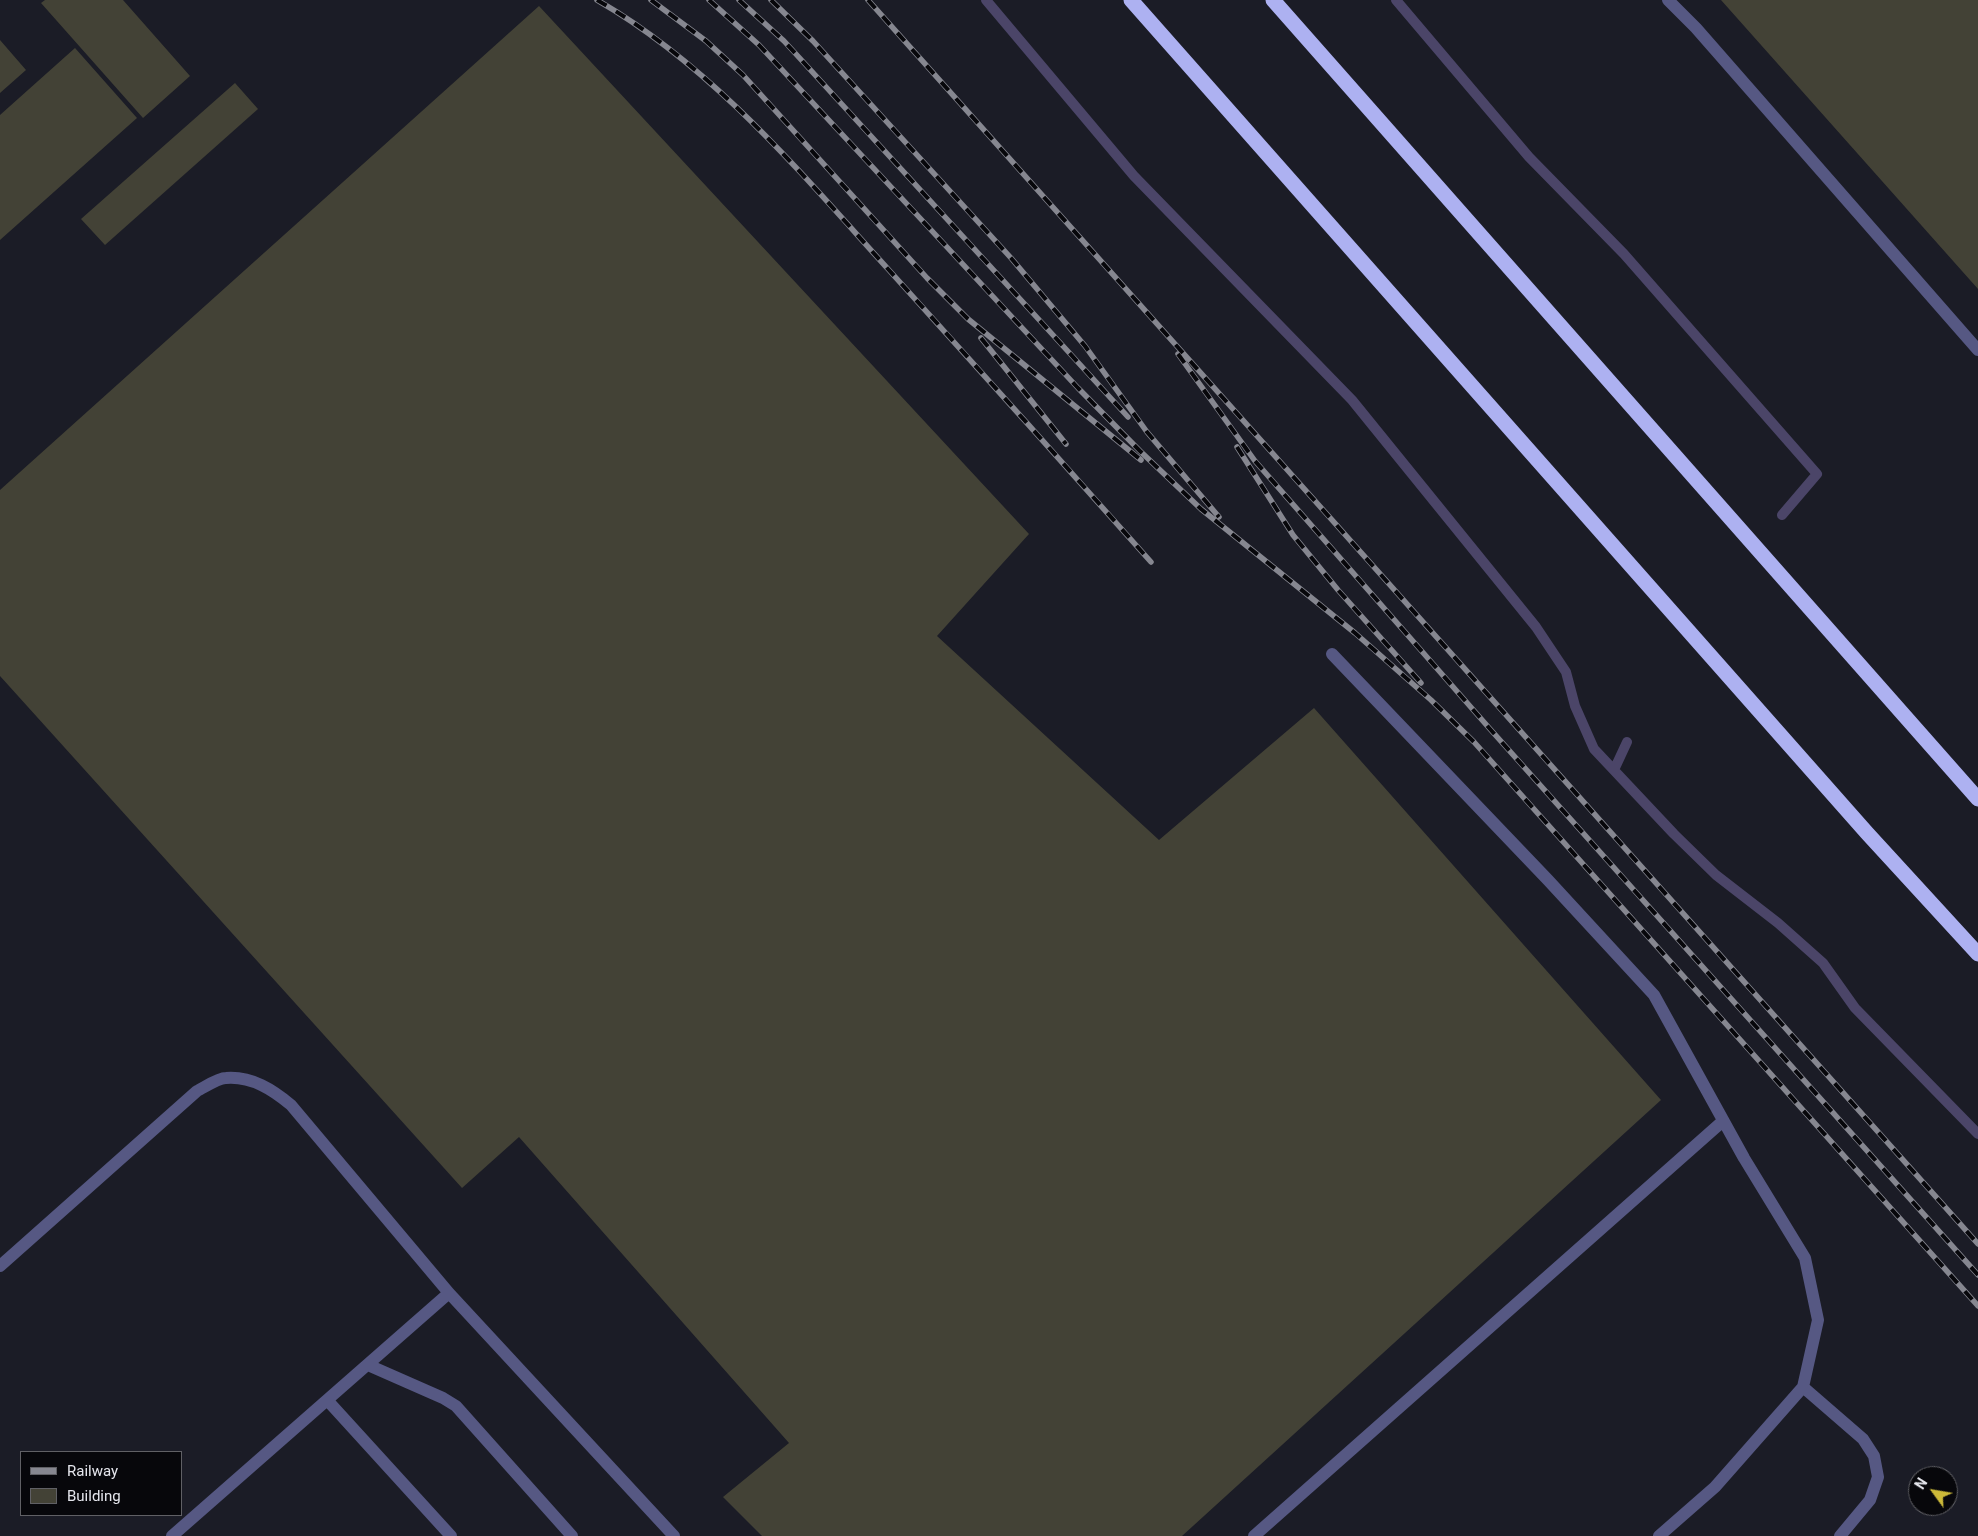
<!DOCTYPE html>
<html>
<head>
<meta charset="utf-8">
<style>
	body { margin:0 }
	#map { position:relative; width:1978px; height:1536px; overflow:hidden; background:#1b1c26; font-family:Roboto,sans-serif }
	canvas { display:block }
	.legend { position:absolute; left:20px; top:1451px; width:162px; height:65px; box-sizing:border-box; background:#07070b; border:1px solid #606065; margin:0; padding:6px 9px; list-style:none; font-size:15px; color:#e5e6ed }
	.legend li { display:flex; align-items:center; gap:10px; height:25px }
	.legend b { width:25px; border:1px solid #606065 }
	.north { position:absolute; left:1908px; top:1466px; width:50px; height:50px; box-sizing:border-box; background:#07070b; border:1px solid #606065; border-radius:50%; rotate:302deg; font-size:14px; font-weight:700; line-height:20px; text-align:center; color:#e5e6ed }
	.north::after { content:''; display:block; margin:auto; width:18px; height:22px; background:#ccb939; clip-path:polygon(50% 0,100% 100%,50% 72%,0 100%) }
</style>
</head>
<body>
<div id="map">
<canvas width="1978" height="1536"></canvas>
<ul class="legend">
<li><b style="height:6px;background:#868790"></b>Railway</li>
<li><b style="height:14px;background:#434236"></b>Building</li>
</ul>
<div class="north">N</div>
</div>
<script>
const c = document.querySelector('canvas').getContext('2d');
c.lineJoin = 'round';
function stroke(path, color, width, dash) {
  c.strokeStyle = color;
  c.lineWidth = width;
  c.lineCap = dash ? 'butt' : 'round';
  c.setLineDash(dash || []);
  c.stroke(path);
}
function fillPath(path, color) {
  c.fillStyle = color;
  c.fill(path, 'evenodd');
}
stroke(new Path2D(`
	M986,0L1134,176L1352,400L1536,627L1566,672L1575,706L1594,749L1674,834L1716,875L1778,923L1823,963L1855,1008L1978,1134
	M1396,0L1529,157L1624,254L1817,474L1782,515
	M1614,770L1627,742`), '#4b4568', 10);
fillPath(new Path2D(`
	M45,0H123L190,76L143,118L41,3Z
	M1721,0H1978V289Z
	M539,6L1029,534L937,636L1159,840L1314,708L1661,1100L1182,1536H762L723,1497L789,1443L519,1137L462,1188L0,676V490Z
	M0,40L26,70L0,93Z
	M75,48L137,118L0,240V115Z
	M235,83L258,109L105,245L81,219Z`), '#434236');
stroke(new Path2D(`
	M1668,0L1696,28L1978,350
	M1332,654L1548,880L1654,995L1744,1158L1805,1258L1818,1320L1803,1387L1715,1487L1659,1536
	M0,1266L197,1091C205,1087 218,1078 226,1078C252,1076 273,1090 291,1105L449,1293L674,1536
	M368,1365L443,1398L456,1406L572,1536
	M1803,1387L1863,1439L1874,1456L1878,1477L1870,1500L1840,1536
	M328,1401L451,1536
	M172,1536L449,1293
	M1254,1536L1723,1121`), '#565883', 12);
stroke(new Path2D(`
	M1131,0L1867,833L1978,954
	M1273,0L1978,799`), '#adb1f1', 15);
const rail = new Path2D(`
	M597,0C712,66 800,172 888,269C976,366 1064,464 1151,562
	M651,0L706,41L743,75L927,278L968,319L1141,460
	M709,0L759,45L1078,388L1140,451L1201,509L1355,633L1431,700L1474,742L1978,1306
	M739,0L784,41L1128,417
	M771,0L813,41L1011,258L1085,346L1147,432L1219,517
	M868,0L1978,1244
	M981,338L1066,444
	M1178,354L1255,461L1490,729L1978,1275
	M1237,447L1293,535L1338,590L1421,683`);
stroke(rail, '#868790', 5.5);
stroke(rail, '#07070b', 4, [11]);
</script>
</body>
</html>
